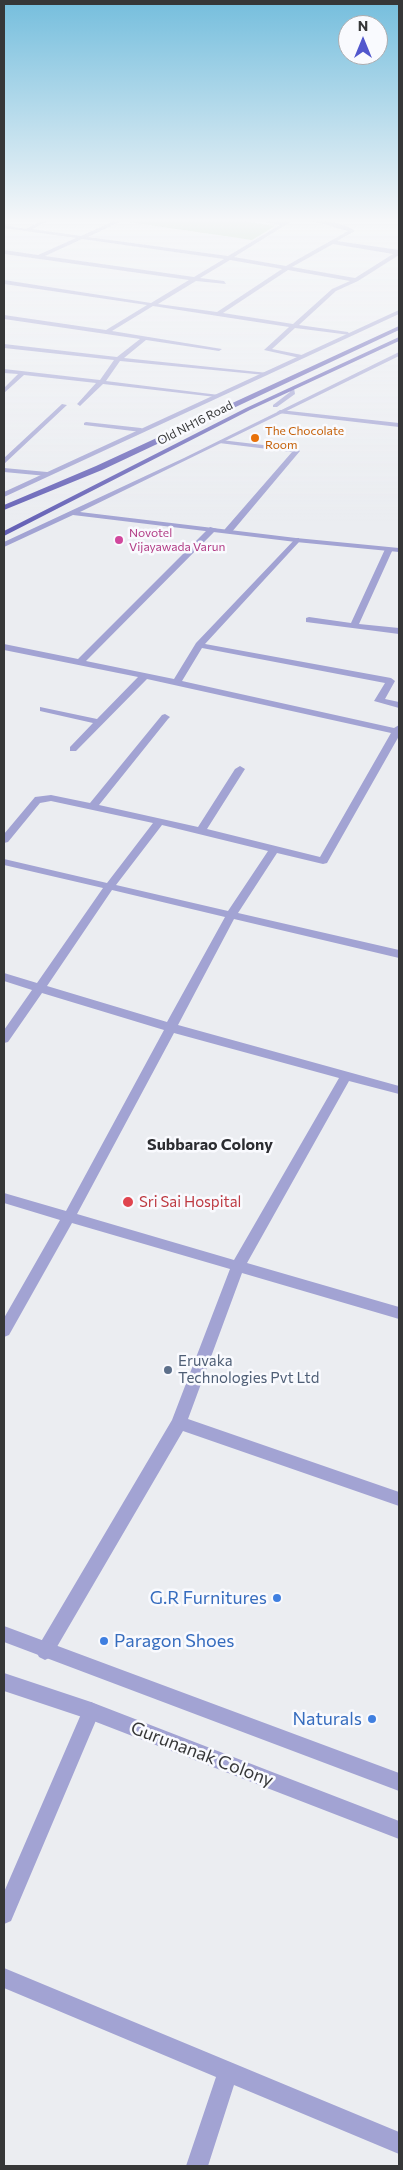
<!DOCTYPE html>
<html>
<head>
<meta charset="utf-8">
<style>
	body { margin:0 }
	#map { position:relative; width:403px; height:2170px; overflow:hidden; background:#ebedf1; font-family:Commissioner,sans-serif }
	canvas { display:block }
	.frame { position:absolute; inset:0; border:5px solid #363738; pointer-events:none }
	.north { position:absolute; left:338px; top:15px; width:50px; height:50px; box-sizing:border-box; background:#f9fafe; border:1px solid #abacaf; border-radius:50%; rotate:0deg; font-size:14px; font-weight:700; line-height:20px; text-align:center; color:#363738 }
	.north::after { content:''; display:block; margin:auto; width:18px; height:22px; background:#5257cd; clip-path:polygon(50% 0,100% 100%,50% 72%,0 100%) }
</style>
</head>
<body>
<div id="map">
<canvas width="403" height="2170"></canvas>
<div class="frame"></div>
<div class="north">N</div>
</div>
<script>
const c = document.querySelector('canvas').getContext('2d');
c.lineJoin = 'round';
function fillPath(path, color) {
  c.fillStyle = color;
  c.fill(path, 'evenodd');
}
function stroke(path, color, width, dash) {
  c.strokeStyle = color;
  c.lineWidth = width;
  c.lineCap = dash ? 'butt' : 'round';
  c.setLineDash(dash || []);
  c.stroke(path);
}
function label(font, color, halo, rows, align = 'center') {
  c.font = font + ' Commissioner,sans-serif';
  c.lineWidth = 5;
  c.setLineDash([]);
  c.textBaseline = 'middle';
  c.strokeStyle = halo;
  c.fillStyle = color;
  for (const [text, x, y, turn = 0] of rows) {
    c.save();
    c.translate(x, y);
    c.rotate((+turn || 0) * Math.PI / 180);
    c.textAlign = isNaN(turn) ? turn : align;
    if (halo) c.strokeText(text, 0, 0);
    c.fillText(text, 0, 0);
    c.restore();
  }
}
fillPath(new Path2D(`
	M131,221H243L275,226L252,240L129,222Z`), '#9cca9a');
fillPath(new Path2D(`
	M41,221H48L32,229L81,236L114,221H121L88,237L228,256L280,225L260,221H292L234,257L286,266L348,231L312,221C326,221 343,222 355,231L337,241L399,250V255L358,281L336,291L299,325L348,332L350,335L295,328L272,349L302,355L300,358L264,350L289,327L153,306L112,331L222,349L219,351L146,340L124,358L268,373L265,375L120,361L106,381L219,395L216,397L103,384L80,406L77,404L78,403L96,383L24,375L4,393V388L18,374L4,373V369L100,380L114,360L4,348V344L117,357L140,339L4,319V315L106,330L147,305L4,284V280L151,303L189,280L4,254V250L38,255L76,238L4,228V225L26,229ZM82,239L224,259L194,277L45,256ZM333,244L393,254L355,278L292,267ZM230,260L282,269L217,312L158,304L196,281L226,284L224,281L200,278ZM288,270L350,281L332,289L293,324L223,313Z
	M62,404L67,405L4,464V458Z
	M280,410L399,423V427L278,413L277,412Z
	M86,422L141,428L144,430L141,432L84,425V423Z
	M221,440L297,449L300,451L231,533H228L224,531L225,529L292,452L219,443L218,442Z
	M4,468L47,472L51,474L47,476L4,472Z
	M210,527L217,529L86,661L174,679L196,643L296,538H299V542L205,644L391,678L395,681L385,699L399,702V708L374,701L385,683L202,648L182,681L394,728L399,725V736L327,863L323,864L277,853L238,913L399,950V958L234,919L178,1025L399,1086V1094L349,1081L247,1263L399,1307V1319L242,1273L188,1419L399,1492V1506L183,1431L51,1657L45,1660L39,1657L36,1651L39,1645L172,1420L230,1269L72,1223L9,1335L4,1337V1318L60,1220L4,1203V1193L66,1211L164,1030L42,993L8,1042L4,1043V1030L32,990L4,981V973L37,983L103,888L4,865V859L107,883L153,823L51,801L40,803L8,842L4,843V834L35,797L51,795L90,803L162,715L165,714L170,717L168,719L99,805L198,827L235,769L240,766L245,769L207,829L320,857L391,733L147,679L76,751H70V747L93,723L40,711V707L97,719L138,677L4,650V644L78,659ZM162,825L268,851L228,911L116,885ZM112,890L225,917L167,1022L47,986ZM174,1033L339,1078L234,1260L77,1214Z
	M386,547L393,549L359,624L399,628V634L306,622V618L309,617L351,623Z
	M91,1702L97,1705L100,1711L11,1921L4,1924V1892L85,1705Z
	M4,1968L399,2132V2154L234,2085L208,2166H186L216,2077L4,1988Z`), '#a2a3d3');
fillPath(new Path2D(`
	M399,310V314L4,497V492Z
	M399,352V356L80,512L296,538L399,548V552L296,542L73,515L4,547V542L184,458Z
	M290,388H294L295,394L277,407H273V405L290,392Z
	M4,1626L399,1773V1791L4,1642Z
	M4,1673L91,1702L399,1821V1839L91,1720L4,1691Z`), '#a2a3d3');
fillPath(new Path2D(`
	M399,326V330L102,470L4,510V505L96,466Z
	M399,337V341L250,410L4,536V531L246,408Z`), '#6662b7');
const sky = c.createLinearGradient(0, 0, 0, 525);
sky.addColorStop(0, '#75bedd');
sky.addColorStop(0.42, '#f6f7f9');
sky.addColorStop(1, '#f6f7f900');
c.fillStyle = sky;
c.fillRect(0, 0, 403, 525);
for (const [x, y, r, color] of [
	[255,438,5,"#e8710a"],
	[119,540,5,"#d1479c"],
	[128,1202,6,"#e0444e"],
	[168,1370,5,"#5c6f8a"],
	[277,1598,5,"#3f7fe0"],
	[104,1641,5,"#3f7fe0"],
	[372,1719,5,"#3f7fe0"]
]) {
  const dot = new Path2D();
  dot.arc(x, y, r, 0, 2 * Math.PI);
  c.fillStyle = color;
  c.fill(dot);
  stroke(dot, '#f9fafe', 2);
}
label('12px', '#363738', '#f9fafe', [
	["Old NH16 Road",195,423,-27]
]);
label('12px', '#c56008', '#f9fafe', [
	["The Chocolate",265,431],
	["Room",265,445]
], 'left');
label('12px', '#b23c85', '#f9fafe', [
	["Novotel",129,533],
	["Vijayawada Varun",129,547]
], 'left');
label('15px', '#be3a42', '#f9fafe', [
	["Sri Sai Hospital",139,1202]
], 'left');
label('15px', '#4e5e75', '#f9fafe', [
	["Eruvaka",178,1361],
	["Technologies Pvt Ltd",178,1378]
], 'left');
label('bold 16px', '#2c2d31', '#f9fafe', [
	["Subbarao Colony",210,1145]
]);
label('18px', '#366cbe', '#f9fafe', [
	["G.R Furnitures",267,1598],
	["Paragon Shoes",114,1641,"left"],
	["Naturals",362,1719]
], 'right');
label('18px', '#363738', '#f9fafe', [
	["Gurunanak Colony",202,1754,21]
]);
</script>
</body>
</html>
